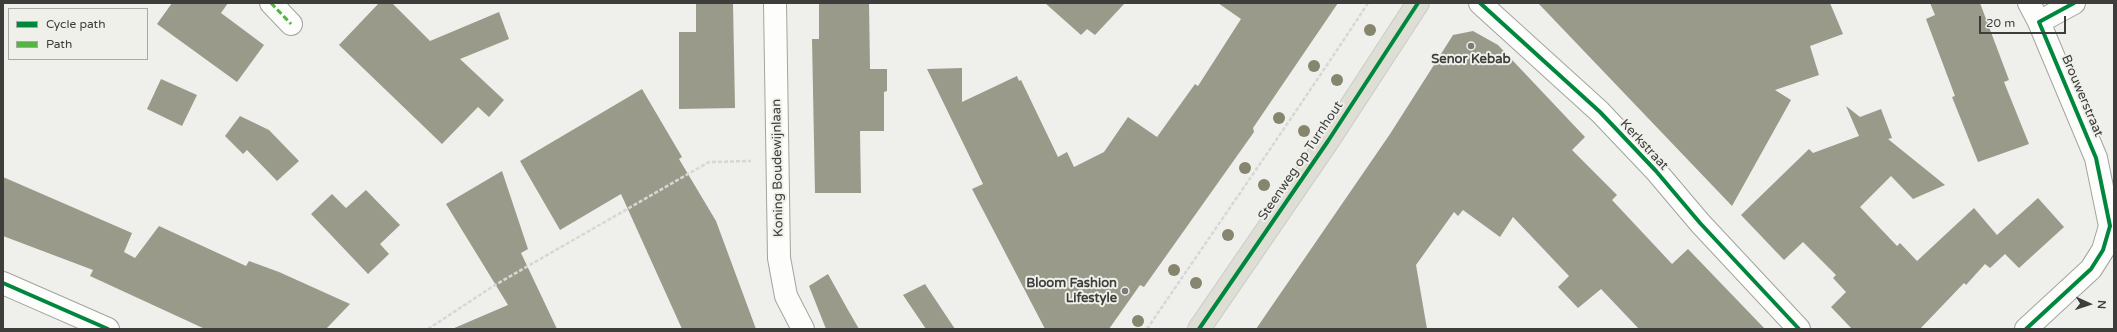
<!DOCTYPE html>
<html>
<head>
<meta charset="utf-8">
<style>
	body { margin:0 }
	#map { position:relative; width:2117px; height:332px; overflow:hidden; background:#efefec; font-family:"Varela Round",sans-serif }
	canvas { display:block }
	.frame { position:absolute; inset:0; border:4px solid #3d3d3b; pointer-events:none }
	.legend { position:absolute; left:8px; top:8px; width:140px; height:52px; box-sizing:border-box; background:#f0f0eb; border:1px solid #a8a8a5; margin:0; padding:5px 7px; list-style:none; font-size:12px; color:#3d3d3b }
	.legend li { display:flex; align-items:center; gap:8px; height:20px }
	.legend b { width:20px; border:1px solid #a8a8a5 }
	.north { position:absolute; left:2069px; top:284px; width:40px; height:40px; -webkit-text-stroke:3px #f0f0eb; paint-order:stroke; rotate:93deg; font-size:11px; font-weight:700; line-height:16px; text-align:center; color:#3d3d3b }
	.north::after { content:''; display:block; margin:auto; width:14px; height:18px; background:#3d3d3b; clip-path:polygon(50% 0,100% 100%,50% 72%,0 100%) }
	.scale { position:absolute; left:1979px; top:16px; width:87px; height:18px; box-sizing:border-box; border:2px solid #3d3d3b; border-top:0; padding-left:5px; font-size:12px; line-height:14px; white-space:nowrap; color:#3d3d3b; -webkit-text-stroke:3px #f0f0eb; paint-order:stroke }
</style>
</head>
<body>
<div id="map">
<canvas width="2117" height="332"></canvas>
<div class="frame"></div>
<ul class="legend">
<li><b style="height:5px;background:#00873e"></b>Cycle path</li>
<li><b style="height:5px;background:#57b346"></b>Path</li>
</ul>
<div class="north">N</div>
<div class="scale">20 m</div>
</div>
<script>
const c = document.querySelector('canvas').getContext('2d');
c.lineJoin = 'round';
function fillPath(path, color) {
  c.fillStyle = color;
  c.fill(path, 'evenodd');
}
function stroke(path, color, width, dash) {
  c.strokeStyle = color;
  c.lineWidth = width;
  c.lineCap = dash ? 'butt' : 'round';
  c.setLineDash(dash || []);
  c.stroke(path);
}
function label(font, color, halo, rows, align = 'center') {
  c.font = font + ' "Varela Round",sans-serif';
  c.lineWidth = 4;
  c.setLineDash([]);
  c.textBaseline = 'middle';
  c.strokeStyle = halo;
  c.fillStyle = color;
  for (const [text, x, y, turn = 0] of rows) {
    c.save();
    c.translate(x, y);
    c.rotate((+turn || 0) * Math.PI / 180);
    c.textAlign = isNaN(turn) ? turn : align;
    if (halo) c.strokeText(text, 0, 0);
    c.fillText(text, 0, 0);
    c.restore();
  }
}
fillPath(new Path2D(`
	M172,3H228L221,13L264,45L237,82L157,24Z
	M379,3H392L430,41L499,12L509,39L460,59L504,100L489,117L478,107L442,144L339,45Z
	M696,3H733L735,108L679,109V32H696Z
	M819,3H869L870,69H887V91L884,92V131H860L861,193H815L812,39H819Z
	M1045,3H1125L1095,35L1087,29L1081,35Z
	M1218,3H1338L1253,128L1254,132L1144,287L1140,285L1109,329H1045L972,189L983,184L927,69L962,68V102L1017,76L1019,81L1021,80L1058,157L1067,152L1074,167L1104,152L1128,117L1157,137L1195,84L1198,86L1241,19Z
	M1538,3H1830L1843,34L1810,46L1819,75L1775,90L1791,100L1732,206Z
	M1930,3H1980L2009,80L2004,82L2029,144L1978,162L1952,97L1955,96L1926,19L1935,15Z
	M1473,31L1498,45L1585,137L1572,150L1617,195L1612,200L1672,264L1688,249L1765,329H1639L1601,289L1578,308L1558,287L1569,276L1513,217L1500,237L1463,210L1458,216L1454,212L1416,265L1427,329H1256L1390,134L1453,35Z
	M161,79L197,95L182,126L147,109Z
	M642,89L682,157L679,159L716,221L756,329H682L621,194L560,230L520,161Z
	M1846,106L1860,117L1881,109L1892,138L1888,139L1945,185L1913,199L1891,176L1860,207L1897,246L1900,243L1917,261L1974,208L1997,235L2038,198L2064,227L2019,268L2005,254L1990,268L1985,264L1966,285L1964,283L1920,329H1852L1831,307L1846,292L1833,278L1836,275L1803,242L1784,260L1741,215L1809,149L1813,153L1859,136Z
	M240,116L269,130L299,161L277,181L247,150L243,154L225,136Z
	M502,171L528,249L521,253L557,329H452L508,305L446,204Z
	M3,177L132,233L124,252L135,258L159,226L246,266L249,261L279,272L350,304L326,329H205L90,276L93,270L3,236Z
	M366,190L400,225L380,244L389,254L368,274L311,214L332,194L346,208Z
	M828,274L848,310L859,329H826L809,286Z
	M925,284L955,329H926L903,295Z`), '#9a9a8a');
const minor = new Path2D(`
	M271,3L291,24
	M775,3L779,258L786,296L803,329
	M1480,3L1600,112L1656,171L1700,223L1799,329
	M2029,3L2039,22
	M2026,329L2091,269L2103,250L2110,226L2096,158L2039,22L2074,3`);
const tertiary = new Path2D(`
	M3,283L108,329`);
const primary = new Path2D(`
	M1199,329L1328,141L1418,3`);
stroke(minor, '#a3a3a0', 24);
stroke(tertiary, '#a3a3a0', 24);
stroke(primary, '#cbcbc9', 24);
stroke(new Path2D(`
	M428,329L495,285L709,162L751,161
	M1147,329C1221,220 1296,113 1368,3`), '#d7d7d6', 2.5, [4, 2]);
stroke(minor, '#fdfdfc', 22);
stroke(tertiary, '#fdfdfc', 22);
stroke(primary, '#deded5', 22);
stroke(new Path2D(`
	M271,3L291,24`), '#57b346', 3, [6, 3]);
stroke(new Path2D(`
	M1480,3L1600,112L1656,171L1700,223L1799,329
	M3,283L108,329
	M1199,329L1328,141L1418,3
	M2026,329L2091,269L2103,250L2110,226L2096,158L2039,22L2074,3`), '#00873e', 4);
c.fillStyle = '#86856e';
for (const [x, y] of [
	[1370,30],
	[1314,66],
	[1337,80],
	[1279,118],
	[1304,131],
	[1245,168],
	[1264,185],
	[1228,235],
	[1174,270],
	[1196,283],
	[1138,321]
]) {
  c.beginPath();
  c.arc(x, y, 6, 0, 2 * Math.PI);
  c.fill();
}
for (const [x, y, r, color] of [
	[1471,46,4,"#7b7b79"],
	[1125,291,4,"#7b7b79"]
]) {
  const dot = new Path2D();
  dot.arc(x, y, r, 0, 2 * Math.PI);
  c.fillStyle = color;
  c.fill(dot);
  stroke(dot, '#f0f0eb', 1.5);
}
label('bold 13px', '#3d3d3b', '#f0f0eb', [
	["Senor Kebab",1471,60],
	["Bloom Fashion",1117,284,"right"],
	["Lifestyle",1117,299,"right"]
]);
label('13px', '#3d3d3b', '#f0f0eb', [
	["Brouwerstraat",2082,96,67],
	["Kerkstraat",1644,145,47],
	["Steenweg op Turnhout",1301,161,-56],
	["Koning Boudewijnlaan",778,168,-91]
]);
</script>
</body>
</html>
